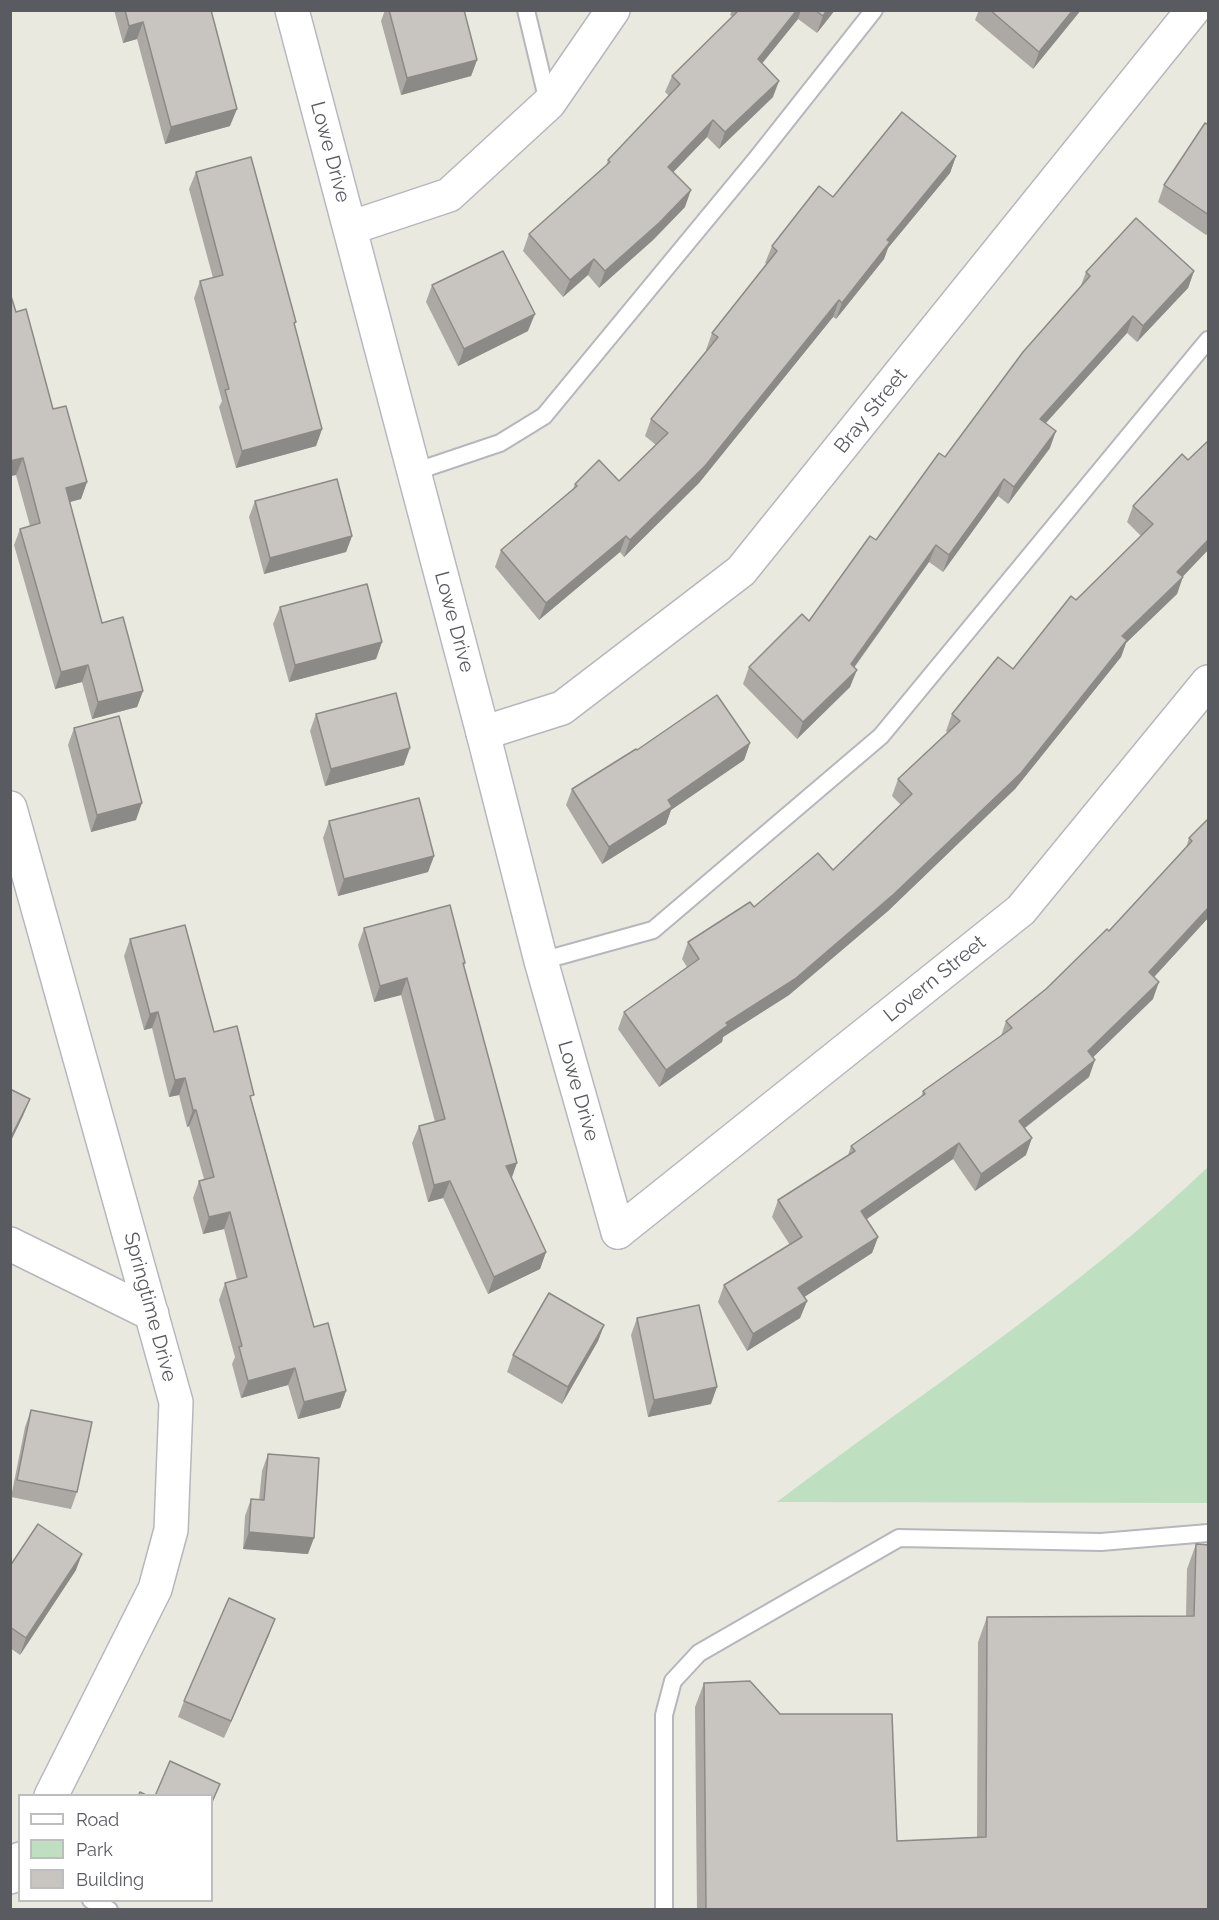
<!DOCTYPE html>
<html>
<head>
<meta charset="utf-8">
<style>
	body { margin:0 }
	#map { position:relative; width:1219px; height:1920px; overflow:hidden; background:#eae9e0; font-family:Raleway,sans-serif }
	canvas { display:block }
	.frame { position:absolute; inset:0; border:12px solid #595b60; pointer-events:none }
	.legend { position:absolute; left:18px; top:1794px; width:195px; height:108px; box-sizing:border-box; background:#fff; border:2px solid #bdbdbf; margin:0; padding:8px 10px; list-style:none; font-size:18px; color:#595b60 }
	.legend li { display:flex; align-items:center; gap:12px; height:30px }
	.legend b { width:30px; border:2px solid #bdbdbf }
</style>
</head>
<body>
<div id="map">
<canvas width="1219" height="1920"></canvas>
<div class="frame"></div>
<ul class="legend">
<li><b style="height:8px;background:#fff"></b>Road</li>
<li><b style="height:16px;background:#bee0c0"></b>Park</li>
<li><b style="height:16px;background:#c8c5c0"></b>Building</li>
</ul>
</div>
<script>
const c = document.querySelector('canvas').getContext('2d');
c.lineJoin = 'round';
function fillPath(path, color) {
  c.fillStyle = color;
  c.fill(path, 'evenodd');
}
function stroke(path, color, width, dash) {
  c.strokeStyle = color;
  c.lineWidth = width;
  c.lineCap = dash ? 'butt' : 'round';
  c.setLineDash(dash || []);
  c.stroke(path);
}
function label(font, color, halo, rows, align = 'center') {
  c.font = font + ' Raleway,sans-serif';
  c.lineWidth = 4.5;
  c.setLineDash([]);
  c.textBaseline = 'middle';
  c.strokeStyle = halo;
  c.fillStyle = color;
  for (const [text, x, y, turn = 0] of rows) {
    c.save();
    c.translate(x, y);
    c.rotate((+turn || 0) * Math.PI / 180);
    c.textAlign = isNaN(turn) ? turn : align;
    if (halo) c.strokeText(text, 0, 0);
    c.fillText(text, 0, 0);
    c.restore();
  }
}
fillPath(new Path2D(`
	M1208,1167V1503L777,1502C922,1392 1076,1293 1208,1167Z`), '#bee0c0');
const lane = new Path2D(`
	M526,10L548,102
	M414,472L500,443L544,416L757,158L874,10
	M541,961L653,930L881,736L1208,340
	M91,1900L109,1910
	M664,1910V1715L673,1681L699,1653L899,1538L1101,1542L1208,1533`);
const street = new Path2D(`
	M350,228L449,195L549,103L613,10
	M483,733L562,708L741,571L1193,10
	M10,808L176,1402L171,1530L155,1589L51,1796
	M618,1232L1021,910L1208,682
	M10,1244L152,1314
	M10,1877L20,1859`);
const secondary = new Path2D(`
	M292,10L483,733L541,961L618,1232`);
stroke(lane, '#b6b7bc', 20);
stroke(street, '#b6b7bc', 36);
stroke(secondary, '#b6b8be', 36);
stroke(lane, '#fff', 16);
stroke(street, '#fff', 33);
stroke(secondary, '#fff', 33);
fillPath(new Path2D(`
	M114,10H211L230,126L165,144L137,39L123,43Z
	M385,10H464L477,60L471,76L401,95L381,21Z
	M732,10H835L817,33L798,19L762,63L773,97L719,149L707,137L673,172L685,207L653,240L599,288L588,275L563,297L523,251L529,234L606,166L608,160L669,96L665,92L672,76L733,17L730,15Z
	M979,10H1081L1033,69L975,20Z
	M1209,125V232L1206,235L1158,202L1164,185Z
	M956,156L950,173L888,248L884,259L836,319L833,317L699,483L624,557L620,552L539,620L495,567L501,550L573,489L575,484L619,481L656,445L645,436L651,419L707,351L706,350L712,333L767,264L765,263L772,246L833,197Z
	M196,172L295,327L322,429L316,446L236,468L219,407L222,401L194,298L200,281L213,278L189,189Z
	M1194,271L1188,288L1137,342L1127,333L1046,423L1050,448L1008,504L998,496L943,572L929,562L854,668L850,687L797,739L743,684L749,667L809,621L945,457L1080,288L1086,272Z
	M432,285L528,331L458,366L426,302Z
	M10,293L16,312L53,409L87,482L81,499L69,502L102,623L143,691L137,707L92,719L82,682L55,689L14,545L20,529L30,526L16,475L10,476Z
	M1209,440V549L1182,577L1177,594L1126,643L1121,657L1015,789L888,911L789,995L723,1037L722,1042L659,1087L618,1029L624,1012L687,967L682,959L688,942L754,907L833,870L901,805L892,796L898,779L948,733L946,731L952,714L1013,669L1076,600L1141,536L1127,522L1133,506L1188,460Z
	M255,501L352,536L346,552L264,574L249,517Z
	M280,607L382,642L376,659L289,682L273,624Z
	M316,714L404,765L325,786L310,731Z
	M74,728L136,820L91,832L68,745Z
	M750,743L744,760L671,810L666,824L602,864L566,805L572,789L637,750Z
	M1209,818V917L1154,977L1153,999L1093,1057L1089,1077L1025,1128L1026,1155L975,1191L953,1159L867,1219L878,1237L872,1253L804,1297L807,1301L800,1318L747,1351L718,1302L724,1285L790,1245L772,1217L778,1200L848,1155L851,1146L921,1097L923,1091L1001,1036L1006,1021L1046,989L1109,931L1186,848L1189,838Z
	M329,821L434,856L428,872L338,896L323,838Z
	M364,928L465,963L464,966L511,1178L546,1252L540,1269L488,1294L443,1198L428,1202L412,1143L419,1126L435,1122L401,995L374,1002L358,945Z
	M130,939L214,1032L252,1102L314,1327L346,1391L340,1408L298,1419L288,1385L241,1398L232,1364L235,1357L219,1300L225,1283L237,1280L224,1229L203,1234L193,1198L199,1181L204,1179L189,1126L187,1127L179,1095L169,1097L152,1028L144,1030L124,956Z
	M637,1318L711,1404L648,1417L631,1335Z
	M604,1325L598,1341L562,1404L507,1372L513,1355Z
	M31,1410L77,1492L71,1509L11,1497L25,1427Z
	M268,1454L308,1554L243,1549L245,1516L251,1499L259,1500L262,1471Z
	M1196,1544L1209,1910H697L695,1707L704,1683L897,1841L977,1837L978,1642L987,1617L1186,1616L1187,1569Z
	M10,1566L76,1570L20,1655L10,1648Z
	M269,1635L224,1738L178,1717L184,1701Z`), '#aca9a5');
fillPath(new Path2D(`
	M797,10H801L798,19L752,76L758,59Z
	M827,10H835L817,33L823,16Z
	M1073,10H1081L1033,69L1039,52Z
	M143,22L137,39L123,43L129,26Z
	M477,60L471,76L401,95L407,78Z
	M779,81L773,97L719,149L725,132Z
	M237,109L230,126L165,144L171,127Z
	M713,120L707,137L662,184L668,167Z
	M956,156L950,173L888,248L884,259L836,319L842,303L887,240Z
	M691,190L685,207L653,240L599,288L605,271Z
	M594,259L588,275L563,297L570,280Z
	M1194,271L1188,288L1137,342L1143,326Z
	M839,300L833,317L699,483L624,557L630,540Z
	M535,314L528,331L458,366L464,349Z
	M1133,316L1127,333L1034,436L1040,419Z
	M322,429L316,446L236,468L242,451Z
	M1056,431L1050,448L1008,504L1014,487Z
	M23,458L16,475L10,476V461Z
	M1004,479L998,496L943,572L949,555Z
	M87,482L81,499L59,505L66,488Z
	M352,536L346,552L264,574L270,558Z
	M626,536L620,552L539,620L546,603Z
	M1209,539V549L1171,589L1177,572Z
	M936,545L929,562L844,681L851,664Z
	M1183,577L1177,594L1126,643L1121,657L1015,789L888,911L789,995L723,1037L722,1042L659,1087L666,1070L726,1023Z
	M382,642L376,659L289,682L295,665Z
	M88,665L82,682L55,689L61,672Z
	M857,670L850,687L797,739L803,722Z
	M143,691L137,707L92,719L98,702Z
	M750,743L744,760L671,810L666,824L602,864L609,847L668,800Z
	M410,748L404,765L325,786L331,769Z
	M142,803L136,820L91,832L97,815Z
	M434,856L428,872L338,896L344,879Z
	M1209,907V917L1143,989L1149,972Z
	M407,978L401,995L374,1002L380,986Z
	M1159,982L1153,999L1082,1068L1088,1051Z
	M158,1012L152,1028L144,1030L150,1014Z
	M1095,1060L1089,1077L1013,1137L1019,1121Z
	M185,1078L179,1095L169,1097L175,1080Z
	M30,1099L23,1116L10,1143V1139Z
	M193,1110H196L189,1126L187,1127Z
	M1032,1138L1026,1155L975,1191L981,1174Z
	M959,1143L953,1159L855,1227L861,1211Z
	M517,1163L511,1180L506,1166Z
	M450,1181L443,1198L428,1202L434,1185Z
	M230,1212L224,1229L203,1234L209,1217Z
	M878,1237L872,1253L792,1305L798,1288Z
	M546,1252L540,1269L488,1294L494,1277Z
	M807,1301L800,1318L747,1351L753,1334Z
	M604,1325L598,1341L562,1404L568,1387Z
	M295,1368L288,1385L241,1398L248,1381Z
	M717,1387L711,1404L648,1417L654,1400Z
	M346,1391L340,1408L298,1419L304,1402Z
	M249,1532L314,1538L308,1554L243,1549Z
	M82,1554L76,1570L20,1655L26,1638Z
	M275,1619L269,1635L224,1738L231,1721Z`), '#8c8a86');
const building = new Path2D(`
	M125,10H211L237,109L171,127L143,22L129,26Z
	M389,10H464L477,60L407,78Z
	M739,10H797L758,59L779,81L725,132L713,120L668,167L691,190L659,223L605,271L594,259L570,280L529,234L610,162L608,160L680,84L672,76Z
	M815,10H827L823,16Z
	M990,10H1073L1039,52Z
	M902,112L956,156L887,240L890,242L842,303L839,300L705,466L630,540L626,536L546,603L501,550L577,486L575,484L599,460L619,481L668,433L651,419L718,337L712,333L777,251L772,246L819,186L833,197Z
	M1205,123L1209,125V215L1164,185Z
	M251,157L296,322L294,323L322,429L242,451L225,390L229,389L200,281L223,275L196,172Z
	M1136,218L1194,271L1143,326L1133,316L1040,419L1056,431L1014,487L1004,479L949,555L936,545L851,664L857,670L803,722L749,667L802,614L809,621L870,536L876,540L939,453L945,457L1023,352L1090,276L1086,272Z
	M503,251L535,314L464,349L432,285Z
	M10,293L16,312L26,309L53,409L66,406L87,482L66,488L102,623L123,617L143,691L98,702L88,665L61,672L20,529L40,523L23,458L10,461Z
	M1209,440V539L1177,572L1183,577L1122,636L1127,640L1021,773L894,894L795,979L726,1023L728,1025L666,1070L624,1012L699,959L688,942L750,902L754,907L818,853L833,870L912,794L898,779L960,721L952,714L998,657L1013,669L1071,596L1076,600L1153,524L1133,506L1182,454L1188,460Z
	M337,479L352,536L270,558L255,501Z
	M367,584L382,642L295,665L280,607Z
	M396,693L410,748L331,769L316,714Z
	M717,695L750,743L668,800L672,807L609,847L572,789L636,749L637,750Z
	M119,716L142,803L97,815L74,728Z
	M419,798L434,856L344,879L329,821Z
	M1209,818V907L1149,972L1159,982L1088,1051L1095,1060L1019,1121L1032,1138L981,1174L959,1143L861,1211L878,1237L798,1288L807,1301L753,1334L724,1285L802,1237L778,1200L855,1151L851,1146L925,1094L923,1091L1012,1028L1006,1021L1046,989L1107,929L1109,931L1192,841L1189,838Z
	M450,905L465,963H463L517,1163L506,1166L546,1252L494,1277L450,1181L434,1185L419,1126L445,1119L407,978L380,986L364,928Z
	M185,925L214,1032L237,1026L254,1095L250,1096L314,1327L328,1323L346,1391L304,1402L295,1368L248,1381L239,1347L242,1346L225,1283L247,1277L230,1212L209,1217L199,1181L214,1177L196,1110H193L185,1078L175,1080L158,1012L150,1014L130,939Z
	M10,1089L30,1099L10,1139Z
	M549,1293L604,1325L568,1387L513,1355Z
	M699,1305L717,1387L654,1400L637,1318Z
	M31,1410L92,1422L77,1492L17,1480Z
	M268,1454L319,1458L314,1538L249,1532L251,1499L264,1500Z
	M38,1524L82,1554L26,1638L10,1627V1566Z
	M1196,1544L1209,1545V1910H706L704,1683L750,1681L780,1714H892L897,1841L986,1837L987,1617L1194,1616Z
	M229,1598L275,1619L231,1721L184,1701Z
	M170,1761L220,1784L212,1802V1796H155Z
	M140,1792L148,1796H138Z`);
fillPath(building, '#c8c5c0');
stroke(building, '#8c8a86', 1.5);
label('20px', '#595b60', '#fff', [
	["Lowe Drive",330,152,75],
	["Bray Street",871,411,-51],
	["Lowe Drive",454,622,75],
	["Lovern Street",935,979,-39],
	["Lowe Drive",578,1091,74],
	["Springtime Drive",150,1307,75]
]);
</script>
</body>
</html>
